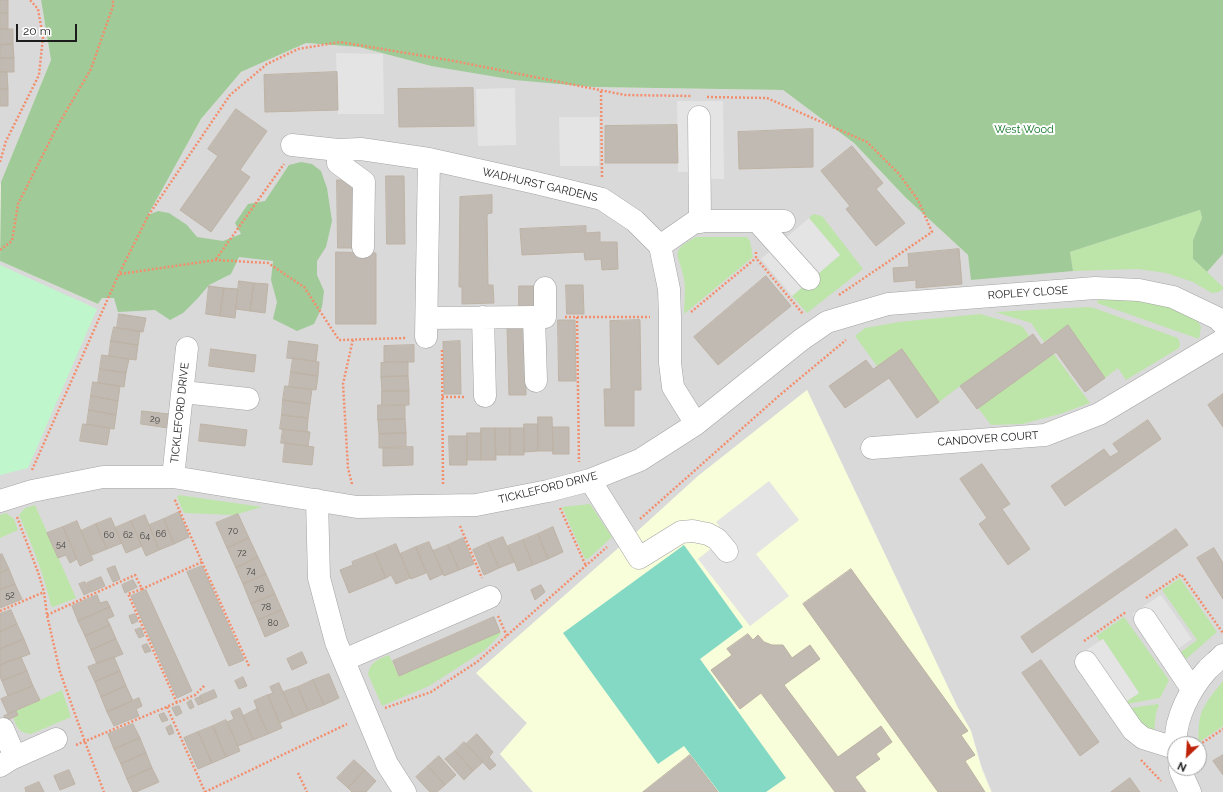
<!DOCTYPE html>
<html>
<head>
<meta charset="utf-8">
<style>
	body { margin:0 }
	#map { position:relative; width:1223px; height:792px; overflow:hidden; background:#edebe2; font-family:Raleway,sans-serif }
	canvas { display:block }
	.north { position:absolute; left:1167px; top:736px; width:40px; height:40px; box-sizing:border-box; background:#fff; border:1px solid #a4a4a4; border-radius:50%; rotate:205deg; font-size:11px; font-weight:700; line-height:16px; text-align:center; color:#1c1c1c }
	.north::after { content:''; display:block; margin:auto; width:14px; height:18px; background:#be230a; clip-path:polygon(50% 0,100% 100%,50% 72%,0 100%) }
	.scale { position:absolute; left:16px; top:24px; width:61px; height:18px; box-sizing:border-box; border:2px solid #1c1c1c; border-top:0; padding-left:5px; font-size:12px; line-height:14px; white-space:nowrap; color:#1c1c1c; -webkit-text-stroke:3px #fff; paint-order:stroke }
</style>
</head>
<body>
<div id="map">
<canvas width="1223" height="792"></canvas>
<div class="north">N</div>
<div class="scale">20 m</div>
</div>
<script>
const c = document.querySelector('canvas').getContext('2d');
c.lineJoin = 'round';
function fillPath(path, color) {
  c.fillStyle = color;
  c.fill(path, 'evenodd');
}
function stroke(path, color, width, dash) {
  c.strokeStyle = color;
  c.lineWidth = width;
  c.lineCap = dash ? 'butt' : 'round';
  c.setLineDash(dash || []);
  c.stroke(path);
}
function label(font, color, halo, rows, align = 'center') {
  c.font = font + ' Raleway,sans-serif';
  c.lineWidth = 4;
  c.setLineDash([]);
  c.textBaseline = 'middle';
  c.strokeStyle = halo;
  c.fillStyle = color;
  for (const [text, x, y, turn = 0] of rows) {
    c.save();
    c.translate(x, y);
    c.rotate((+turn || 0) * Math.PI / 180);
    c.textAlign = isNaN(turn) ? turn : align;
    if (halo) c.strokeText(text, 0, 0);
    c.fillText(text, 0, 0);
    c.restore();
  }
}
fillPath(new Path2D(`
	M0,0H41L51,60L0,185Z
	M306,43L359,47L431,66L592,87L783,90L854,143L905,197L968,255L972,280L1070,252L1207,272L1223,254V792H992L981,765L971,731L957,706L807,390L698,476L631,537L477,673L527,723L500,754L533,792H0V261L98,304L201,119L241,72ZM1175,744H1199V768H1175Z`), '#dad9d9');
fillPath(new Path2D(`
	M807,390L957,706L971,731L982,770L991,792H533L500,754L527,723L476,673L631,537L698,476Z`), '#f8fdda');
fillPath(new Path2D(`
	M1200,210L1202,218L1193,240V259L1223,287V289L1219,292L1213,293L1210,292L1193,282L1166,273L1138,269L1073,271L1070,252Z
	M813,214L822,216L863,269L807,313L792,296L840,255L809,218Z
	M696,237H747L750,241L753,257L684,314C684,303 686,290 684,279C680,255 667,252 696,237Z
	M1128,298L1152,300L1196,318L1201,327L1199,339L1097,303L1098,300Z
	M1088,307L1094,308L1178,338L1180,344L1179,348L1126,380L1118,368L1105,378L1068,325L1044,342L1031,323L995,312Z
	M980,314L1022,326L1030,337L960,386L939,402L902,349L877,366L855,336L865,328L899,322Z
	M1054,354L1090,403L1060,414L1022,424L991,425L978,408Z
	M179,495L262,507L234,515L184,513L177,497Z
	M590,504L612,537L588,559H585L562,507Z
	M35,505L76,598L53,607L51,606C44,574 32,545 19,515L25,508Z
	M6,513L14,519L18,530L0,538V515Z
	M1180,578L1217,632L1186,659L1181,652L1197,640L1162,590Z
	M1124,617L1169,680L1160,698L1127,704L1125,702L1139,693L1103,639L1100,641L1096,636Z
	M500,632L501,634L485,650L429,686L382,706L368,674C370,662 379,659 389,655L399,676Z
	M1223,681V726L1198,743C1199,732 1198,721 1202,711C1207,700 1216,690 1223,681Z
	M62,690L71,717L31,734C19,733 17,728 13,717L18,715L16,711Z
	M1158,704L1159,705L1156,713L1154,732L1143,726L1130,708Z`), '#bee5a9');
fillPath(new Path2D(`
	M41,0H1223V254L1207,272L1193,259V240L1202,218L1200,210L1070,252L1073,271L971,280L968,255L905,197L854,143L783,90L592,87L515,80L431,66L359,47L306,43L241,72L201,119L148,215L158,211L169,213L187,225L197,237L223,241L241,234L235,223L248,204L265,201L289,165L301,162L312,164L321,171L327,188L332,221L326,247L317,261V275L324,291L322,307L314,324L297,331L273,319L277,302L271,280L273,261L239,257L231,274L209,285L198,298L183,313L170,320L155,310L118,312L114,298H102L98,304L0,261L1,182L51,60Z`), '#a0ca98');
fillPath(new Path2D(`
	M0,265L97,309L28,468L0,475Z`), '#bff6cc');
fillPath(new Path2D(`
	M684,545L743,627L700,659L786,778L766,792H719L684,746L658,764L563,633Z`), '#83d9c4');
fillPath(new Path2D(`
	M336,53L383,54L384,114H338Z
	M515,88L516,145L478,146L476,89Z
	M677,101H723L724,179H693L692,172H678Z
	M559,117H599V166H560Z
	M809,218L840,255L792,296L761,259Z
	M769,481L799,520L756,554L789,596L750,626L698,559L727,536L716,522Z
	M1161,595L1192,639L1164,659L1132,614Z
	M1103,639L1139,693L1111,712L1074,658Z`), '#e4e4e4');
const building = new Path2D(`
	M0,0H8V13H0Z
	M0,13H8V29H0Z
	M0,29H13V44L0,45Z
	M13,44L14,58H0V45Z
	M0,58H14V72H0Z
	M0,72H7L8,89H0Z
	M337,72L338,110L265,112L264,75Z
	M473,88L474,126L399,127L398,89Z
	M0,89H8V106H0Z
	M236,109L267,131L240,170L250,177L211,232L180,210L218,156L208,149Z
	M677,125L678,163H605V126Z
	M813,129V167L739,169L738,132Z
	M852,146L883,183L876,189L905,223L876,246L846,209L850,206L821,171Z
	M386,176H404L405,244H387Z
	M337,180H354L355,248H338Z
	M492,195V213L487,214L488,285H493L494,303L462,304V287H459L460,197Z
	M586,226V233L600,232V242H617L618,269L602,270L601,259L585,260L584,252L522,255L520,229Z
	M959,249L962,284L916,288V280L894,282L893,268L909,267L908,254Z
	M336,252L376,253V324H336Z
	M766,276L791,306L718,365L694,337Z
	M239,281L254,283L250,311L236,309Z
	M254,283L268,284L265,313L250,311Z
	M566,285H583L584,314H567Z
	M209,286L224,288L220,316L206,314Z
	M519,286H536V308H519Z
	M224,288L238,289L235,318L220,316Z
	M119,314L146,318L143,332L117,328Z
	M558,320H575L576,381H559Z
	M640,320L641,390H634V426H605L604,389H611L610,321Z
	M1068,325L1105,378L1085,392L1056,352L977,409L960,386L1033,334L1041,345Z
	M525,326L526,395H509L507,327Z
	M114,327L140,331L138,345L111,341Z
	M111,341L138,345L136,360L109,356Z
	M289,341L318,345L316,361L287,358Z
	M460,341L461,394H444L443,342Z
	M414,345V362H384V346Z
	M211,349L256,355L254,372L209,366Z
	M902,349L939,402L917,418L889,378L845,408L829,386L866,360L873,369Z
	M102,355L129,359L126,373L100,369Z
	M293,358L319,362L318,376L291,372Z
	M408,362V376L381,377V363Z
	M100,369L126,373L124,387L98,383Z
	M291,372L318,376L316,390L289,387Z
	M408,376L409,391H382L381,377Z
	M93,382L120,386L118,401L91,396Z
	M285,386L312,389L310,404L283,400Z
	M382,391H409V405L382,406Z
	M1223,394V427L1208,405Z
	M91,396L118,401L116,415L89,410Z
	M283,400L310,404L308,418L282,415Z
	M378,405H405V419L378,420Z
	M89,410L116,415L114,429L87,424Z
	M142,411L169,414L168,428L141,424Z
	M282,415L308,418L307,432L280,429Z
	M538,417H552L553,451H538Z
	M405,419L406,433L379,434L378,420Z
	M1148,420L1161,439L1065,506L1051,486L1104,449L1110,457L1119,452L1113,444Z
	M83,424L110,428L107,445L80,441Z
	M201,424L247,430L245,446L199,441Z
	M524,424H538V451L524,452Z
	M553,427H569V454H553Z
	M481,428H495L496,460H481Z
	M495,428H510V455H496Z
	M510,428H524V455H510Z
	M283,429L310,432L308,446L281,443Z
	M406,433V448H379V434Z
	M467,433H481V460H467Z
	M449,436H467V465H450Z
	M285,443L314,447L312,465L283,462Z
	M413,447V465L383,466V448Z
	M982,464L1010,504L1002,509L1030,549L1008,565L979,524L987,518L960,479Z
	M179,512L189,537L174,544L164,519Z
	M238,514L249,538L227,548L216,523Z
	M145,515L159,550L146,556L131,521Z
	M111,518L122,543L107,549L96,524Z
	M164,519L174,544L159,550L149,525Z
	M77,521L93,560L80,566L63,527Z
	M131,521L142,546L126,553L115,528Z
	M96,524L107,549L92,555L81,531Z
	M63,527L77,559L70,563L66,555L58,558L47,533Z
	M553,527L563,552L548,559L538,534Z
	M1176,529L1188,545L1032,653L1021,637Z
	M538,534L548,559L533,565L523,540Z
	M503,537L514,562L499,568L488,543Z
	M249,538L258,557L236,568L227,548Z
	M463,538L474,564L459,570L448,545Z
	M523,540L533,565L518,571L508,546Z
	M429,542L443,574L430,580L416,547Z
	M488,543L499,568L484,575L473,550Z
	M396,544L410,578L396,584L391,575L386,578L375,553Z
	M448,545L459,570L444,576L433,551Z
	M416,547L426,573L411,579L400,554Z
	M1214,548L1223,563V599L1197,558Z
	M375,553L386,578L349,593L340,570L353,565L352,562Z
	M2,554L9,569L0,573V555Z
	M258,557L266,574L243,584L236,568Z
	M115,566L120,579L113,582L107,569Z
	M202,566L244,660L229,666L187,572Z
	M9,569L15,584L0,590V573Z
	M851,569L968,731L961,735L975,755L965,761L985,792H938L803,604Z
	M266,574L275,594L251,604L243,584Z
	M101,577L105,586L91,592L87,583Z
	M133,580L137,587L125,593L122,585Z
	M85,582L90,592L84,595L79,584Z
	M15,584L22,599L0,608V590Z
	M541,585L545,592L535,600L531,590Z
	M146,590L192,691L177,698L131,596Z
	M275,594L282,610L258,620L251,604Z
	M97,595L100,603L107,601L110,607L78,621L72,606Z
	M110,607L114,616L107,619L110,625L85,636L78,621Z
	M11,610L17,624L0,632V614Z
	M282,610L289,626L265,637L258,620Z
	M135,614L138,621L132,624L129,616Z
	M494,617L500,632L399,676L393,661Z
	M17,624L24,639L0,649V632Z
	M110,625L116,639L91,650L85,636Z
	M141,628L144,636L139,638L135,630Z
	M748,634L753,640L758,635L764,642L772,645H783L792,658L810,645L820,659L784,685L838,757L881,726L892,742L876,754L880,759L855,777L866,792H835L761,693L740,709L711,670L732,655L727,649Z
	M24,639L30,654L0,665V649Z
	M116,639L123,654L97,664L91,650Z
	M147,644L151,651L145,653L142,646Z
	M302,652L307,663L292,670L287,659Z
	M21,657L27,671L2,681L0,677V665Z
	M114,657L120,671L95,682L88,667Z
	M1041,660L1099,742L1080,756L1022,673Z
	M27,671L33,686L8,696L2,681Z
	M120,671L126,686L101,697L95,682Z
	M329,674L339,698L324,705L313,680Z
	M243,677L247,686L239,689L235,681Z
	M313,680L324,705L308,711L298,687Z
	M279,683L294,717L279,723L268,695L273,693L270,687Z
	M33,686L40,700L8,714L1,699Z
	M126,686L133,701L107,712L101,697Z
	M298,687L308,711L294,717L283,692Z
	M214,690L217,697L203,703L200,696Z
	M268,695L282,728L268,734L254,701Z
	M200,697L203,703L198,705L195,699Z
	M139,698L142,706L136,709L139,716L114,726L107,712Z
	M191,700L194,707L190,709L187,703Z
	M179,706L182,713L176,716L172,708Z
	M240,708L253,740L238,746L227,722L234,719L231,712Z
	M257,709L268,734L253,740L243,716Z
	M16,711L18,715L6,721L4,716Z
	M164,713L168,720L162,722L159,715Z
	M226,720L240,751L226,757L213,726Z
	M133,724L140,738L114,749L108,734Z
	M171,725L174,733L169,735L166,728Z
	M213,726L226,757L212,763L198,732Z
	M198,732L212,763L198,769L184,738Z
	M477,734L493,752L489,757L496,765L490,770L466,744Z
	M140,738L146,753L121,764L114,749Z
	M464,742L483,762L473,771L455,751Z
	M455,751L473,771L464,780L445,759Z
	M146,753L152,768L127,779L121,764Z
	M690,755L718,792H643Z
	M1223,755V775L1213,761Z
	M439,756L456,775L445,785L428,766Z
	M354,760L365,770L348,788L337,778Z
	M428,766L445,785L437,792H430L416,777Z
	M152,768L159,782L136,792H133L127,779Z
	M69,770L75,784L60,790L54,776Z
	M365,770L376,781L366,792H352L348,788Z
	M1130,778L1140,792H1111Z
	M39,782L44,792H26L25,788Z`);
fillPath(building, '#c1bab2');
stroke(building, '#beb3a5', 1);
const minor = new Path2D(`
	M699,117L700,222
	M292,145L338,150L361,149L429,159L536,183L602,199L635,221L660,246L669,289L670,317V363L673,387L696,424
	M338,150V163L364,182L363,247
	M757,221L809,279
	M660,246L696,221H784
	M483,317L485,396
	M534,317H545V288
	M427,318L534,317L536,381
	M426,337L429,159
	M183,392L248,399
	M872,448L1045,435L1099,414L1223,340
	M173,477L187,348
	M590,480L639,558L681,532L693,531L708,534L717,539L727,551
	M317,500L319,578L336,642L387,764L405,792
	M0,501L32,491L103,477H173L357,507L476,505L548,491L590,480L640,460L696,424L801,340L827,322L888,304L1095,288L1139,290L1173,297L1217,318L1223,324
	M1145,619L1192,689
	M344,660L490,597
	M1086,662L1133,730L1143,738L1175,748
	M3,729L15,757
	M1176,744C1174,719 1191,688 1207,670C1212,665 1218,660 1223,655
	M0,766L11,759L56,739
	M1180,768L1181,772L1190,792`);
stroke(minor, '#a3a3a3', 23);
stroke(new Path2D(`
	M601,91L602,178
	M707,97L767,98L867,142L899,174L918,200L932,232L839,295
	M0,162L6,141L39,75L43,37L38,9L30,0
	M0,250L12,241L18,204L58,125L91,69L113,6V0
	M756,252V258L803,314
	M216,259L284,164
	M120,274L216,260L268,263L304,287L339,340L406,338
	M691,312L756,258
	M565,317H650
	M577,317L579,462
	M442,350L443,485
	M442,397H464
	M32,470L117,278L148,216L230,95L267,64L298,49L340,42L454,61L625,95L692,96
	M352,484L348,468L343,384L353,339
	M560,508L586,566
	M17,517L38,572L44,592L47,615L60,672L85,742L104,792
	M640,519L781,394L846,340
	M460,526L482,578
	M202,562L249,666
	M142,589L128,594L177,703
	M1146,598L1181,574L1223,633
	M0,611L44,592
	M47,615L135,575L142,589L202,562L174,498
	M498,616L507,636
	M1084,641L1126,612
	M167,707L205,792
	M385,708L431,692L477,662L607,547
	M76,745L195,695L205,685
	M1199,745L1223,729
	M1141,760L1161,781
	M298,773L307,792
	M205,792L347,724`), '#f38e6d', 2.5, [2, 2]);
stroke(minor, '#fff', 22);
label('9px', '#454442', null, [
	["29",155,419],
	["70",233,531],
	["66",161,534],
	["60",109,535],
	["62",128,535],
	["64",145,536],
	["54",61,544],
	["72",242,553],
	["74",251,571],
	["76",259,589],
	["52",10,595],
	["78",266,607],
	["80",273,623]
]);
label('11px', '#107327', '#fff', [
	["West Wood",1024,130]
]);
label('11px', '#1c1c1c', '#fff', [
	["WADHURST GARDENS",540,185,13],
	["ROPLEY CLOSE",1028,293,-4],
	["TICKLEFORD DRIVE",180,413,-84],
	["CANDOVER COURT",988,439,-4],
	["TICKLEFORD DRIVE",548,488,-14]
]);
</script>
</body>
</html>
